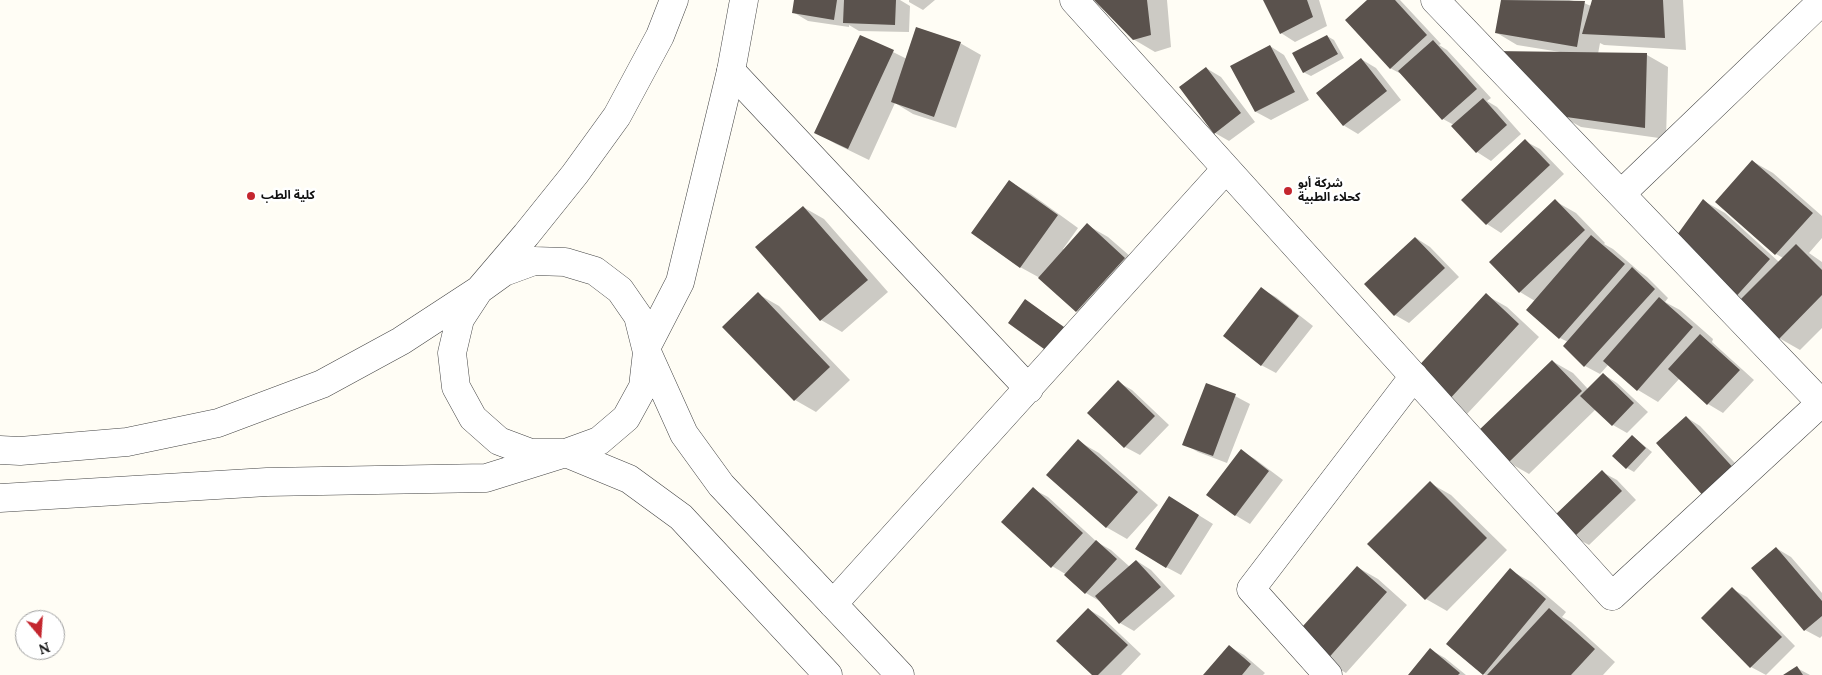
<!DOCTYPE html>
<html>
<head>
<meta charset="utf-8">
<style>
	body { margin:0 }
	#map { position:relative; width:1822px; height:675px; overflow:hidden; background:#fffdf5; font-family:Lora,serif }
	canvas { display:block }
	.north { position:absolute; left:15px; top:610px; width:50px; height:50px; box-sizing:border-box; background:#fff; border:1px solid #a0a0a0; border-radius:50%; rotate:162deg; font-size:14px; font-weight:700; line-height:20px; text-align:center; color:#111 }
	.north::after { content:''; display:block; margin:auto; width:18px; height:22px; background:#c4262e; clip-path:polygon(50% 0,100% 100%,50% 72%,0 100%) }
</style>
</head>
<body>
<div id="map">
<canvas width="1822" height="675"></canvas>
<div class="north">N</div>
</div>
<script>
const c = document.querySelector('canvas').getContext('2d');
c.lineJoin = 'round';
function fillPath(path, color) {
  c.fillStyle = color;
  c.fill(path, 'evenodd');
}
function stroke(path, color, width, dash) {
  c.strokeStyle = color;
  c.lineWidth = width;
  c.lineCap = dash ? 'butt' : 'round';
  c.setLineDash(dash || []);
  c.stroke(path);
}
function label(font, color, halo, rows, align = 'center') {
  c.font = font + ' Lora,"Noto Sans Arabic",serif';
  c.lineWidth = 5;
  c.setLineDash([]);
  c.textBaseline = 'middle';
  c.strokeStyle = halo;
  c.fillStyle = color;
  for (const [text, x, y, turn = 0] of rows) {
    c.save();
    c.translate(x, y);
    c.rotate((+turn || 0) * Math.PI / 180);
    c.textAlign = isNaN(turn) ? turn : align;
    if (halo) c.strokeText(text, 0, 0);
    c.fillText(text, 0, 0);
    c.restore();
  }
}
fillPath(new Path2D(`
	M795,0H900L910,6L909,32L859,31L849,25V27L808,21L793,12Z
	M909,0H935L923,10L909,2Z
	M1095,0H1167L1171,47L1155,52L1133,39Z
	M1264,0H1319L1327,26L1295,42L1281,33Z
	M1368,0H1400L1441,44L1439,45L1447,50L1491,98L1487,101L1497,107L1521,134L1491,161L1477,152L1454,125L1443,119L1403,75L1390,68Z
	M1502,0H1569L1584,3L1591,6L1593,0H1683L1686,50L1604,45L1600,43L1598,54L1647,55L1668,67L1666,139L1581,127L1559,115L1560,52L1517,45L1497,33Z
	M1327,36L1334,40L1344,58L1311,76L1303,72Z
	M960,43L981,55L956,128L913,114L895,103L869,160L836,144L815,132L893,52L907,59Z
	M1270,46L1284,55L1309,100L1271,120L1256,112L1232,67Z
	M1361,59L1376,68L1401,100L1358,134L1343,125Z
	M1206,68L1221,77L1255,122L1229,141L1215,133Z
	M1525,141L1540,149L1564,174L1501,233L1487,224L1463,200Z
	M1752,161L1773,173L1822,216V238L1809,253L1822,262V328L1800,350L1779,338L1733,300L1704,201L1725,213L1779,262L1783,258L1776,254L1717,202Z
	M1010,182L1031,194L1078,228L1063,249L1064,250L1087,225L1108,237L1146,270L1097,323L1077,311L1040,278L1020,267Z
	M1555,201L1576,213L1605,243L1604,244L1613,249L1640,272L1647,277L1668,298L1665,302L1680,310L1713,339L1712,342L1754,380L1723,413L1708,404L1680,378L1658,402L1638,390L1608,365L1600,374L1585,366L1565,346L1568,342L1560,338L1528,310L1535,301L1520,292Z
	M803,207L824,219L888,292L842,332L821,320Z
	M1416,238L1430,247L1459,277L1409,323L1395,315Z
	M1261,289L1276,297L1313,326L1276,373L1261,365Z
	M758,294L779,306L850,380L816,412L795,400Z
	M1486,295L1507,307L1539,337L1467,414L1446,402Z
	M1026,301L1082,339L1066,362Z
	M1552,361L1573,373L1588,389L1603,374L1617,383L1648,412L1627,433L1613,425L1596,409L1529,474L1508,462Z
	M1118,382L1132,390L1169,425L1140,455L1125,447L1089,413Z
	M1235,396L1250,404L1227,463L1198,452L1184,444Z
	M1686,417L1700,426L1751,480L1657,443Z
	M1632,436L1652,452L1634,472L1627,468Z
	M1078,441L1099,453L1158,505L1127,539L1106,527Z
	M1241,451L1255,459L1283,480L1250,524L1235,515Z
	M1602,472L1617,480L1636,500L1589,545L1574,537Z
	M1430,483L1451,495L1507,550L1447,611L1426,599Z
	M1033,489L1048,497L1097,542L1111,550L1130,567L1137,561L1151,570L1175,596L1134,631L1120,623L1101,602L1086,593L1067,575L1052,566Z
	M1184,506L1213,524L1181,575L1166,567Z
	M1776,548L1791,557L1822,593V636L1820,638L1805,630Z
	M1357,567L1378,579L1407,605L1346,673L1325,661Z
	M1510,570L1531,582L1566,612L1562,617L1571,622L1615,662L1603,675H1486L1483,674Z
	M1732,589L1747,597L1795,646L1766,675L1751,667Z
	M1088,609L1103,618L1141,654L1121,675H1094Z
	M1230,647L1244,655L1265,673L1263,675H1205Z
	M1431,650L1445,658L1466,675H1410Z
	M1797,668L1810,675H1785Z`), '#0003');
fillPath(new Path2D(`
	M794,0H837L834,20L792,13Z
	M844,0H896L895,25L843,23Z
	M1094,0H1147L1151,35L1133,40Z
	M1263,0H1307L1313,17L1280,34Z
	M1367,0H1395L1427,35L1390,69L1345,20Z
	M1501,0L1585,1L1577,47L1495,33Z
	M1592,0H1663L1665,38L1582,34Z
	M916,27L961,42L934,117L891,102Z
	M860,35L894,50L848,149L814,133Z
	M1327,35L1338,54L1303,73L1292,53Z
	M1433,40L1477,89L1442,120L1398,71Z
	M1270,45L1295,92L1255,112L1230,66Z
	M1494,51L1647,53L1645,128L1559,116Z
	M1361,58L1387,91L1343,126L1316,93Z
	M1206,67L1241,113L1214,134L1179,87Z
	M1483,98L1507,125L1476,153L1451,126Z
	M1525,139L1550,165L1486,225L1461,200Z
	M1752,160L1813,213L1775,255L1715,202Z
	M1009,180L1058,215L1020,268L971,233Z
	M1555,199L1585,230L1519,293L1489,262Z
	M1703,199L1770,259L1732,301L1677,235Z
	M803,206L868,280L820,321L755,247Z
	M1087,223L1125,258L1076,312L1038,278Z
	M1591,235L1625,264L1559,339L1526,310Z
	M1415,237L1445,268L1394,316L1364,284Z
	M1796,244L1822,270V295L1779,339L1740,300Z
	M1632,267L1655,289L1584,367L1563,346Z
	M1261,287L1299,316L1261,366L1223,336Z
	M758,292L830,367L794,401L722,327Z
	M1486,293L1519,324L1446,403L1413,372Z
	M1659,297L1693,327L1637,391L1603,361Z
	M1025,299L1068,330L1051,354L1008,323Z
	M1700,334L1740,370L1707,405L1668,369Z
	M1552,360L1582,391L1508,463L1477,432Z
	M1603,373L1634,403L1612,426L1580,396Z
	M1118,380L1155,416L1124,448L1087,413Z
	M1206,383L1236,394L1213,456L1182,445Z
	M1686,416L1737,472L1706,499L1656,443Z
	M1632,435L1646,448L1626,469L1612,456Z
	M1078,439L1138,492L1106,528L1046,475Z
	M1241,449L1269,471L1235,516L1206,495Z
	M1602,470L1622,491L1573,538L1553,517Z
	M1430,481L1487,538L1425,600L1367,544Z
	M1033,487L1083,533L1051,568L1001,522Z
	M1169,496L1199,515L1166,568L1135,549Z
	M1096,540L1117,559L1085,594L1064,575Z
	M1776,547L1822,601V616L1804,631L1751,568Z
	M1136,560L1161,587L1119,624L1095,596Z
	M1357,566L1387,592L1325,662L1294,636Z
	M1510,568L1546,599L1483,675L1446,644Z
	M1732,587L1782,637L1750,668L1701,618Z
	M1088,608L1128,645L1098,675H1092L1056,641Z
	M1549,608L1595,649L1571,675H1487Z
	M1229,645L1251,664L1242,675H1203Z
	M1430,648L1460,673L1458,675H1408Z
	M1797,666L1803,675H1783Z`), '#5a524d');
const minor = new Path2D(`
	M1074,0L1612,596L1822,402
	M1435,0L1821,403
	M731,71L1029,389
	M1621,194L1822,1
	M833,604L1226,169
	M1328,675L1251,589L1414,376`);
const tertiary = new Path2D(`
	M647,346L680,282L731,71L744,0
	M647,352L684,434L721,485L900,675
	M0,450L20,451L127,442L218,423L322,384L401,341L479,290L504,272L534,261L565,262L595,271L620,290L638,316L647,352L643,387L626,418L599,441L566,453H531L499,441L473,418L456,387L452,353L460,319L479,290L526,235L575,174L617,116L660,36L674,0
	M0,498L267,482L486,478L566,453L629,479L681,517L828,675`);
stroke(minor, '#444', 29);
stroke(tertiary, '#444', 29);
stroke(minor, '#fff', 28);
stroke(tertiary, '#fff', 28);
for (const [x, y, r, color] of [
	[1288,191,5,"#c4262e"],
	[251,196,5,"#c4262e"]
]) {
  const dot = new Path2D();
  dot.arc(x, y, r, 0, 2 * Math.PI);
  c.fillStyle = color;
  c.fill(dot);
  stroke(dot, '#fff', 2);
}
label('bold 12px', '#111', '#fff', [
	["شركة أبو",1298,184],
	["كحلاء الطبية",1298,198],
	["كلية الطب",261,196]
], 'left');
</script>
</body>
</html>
